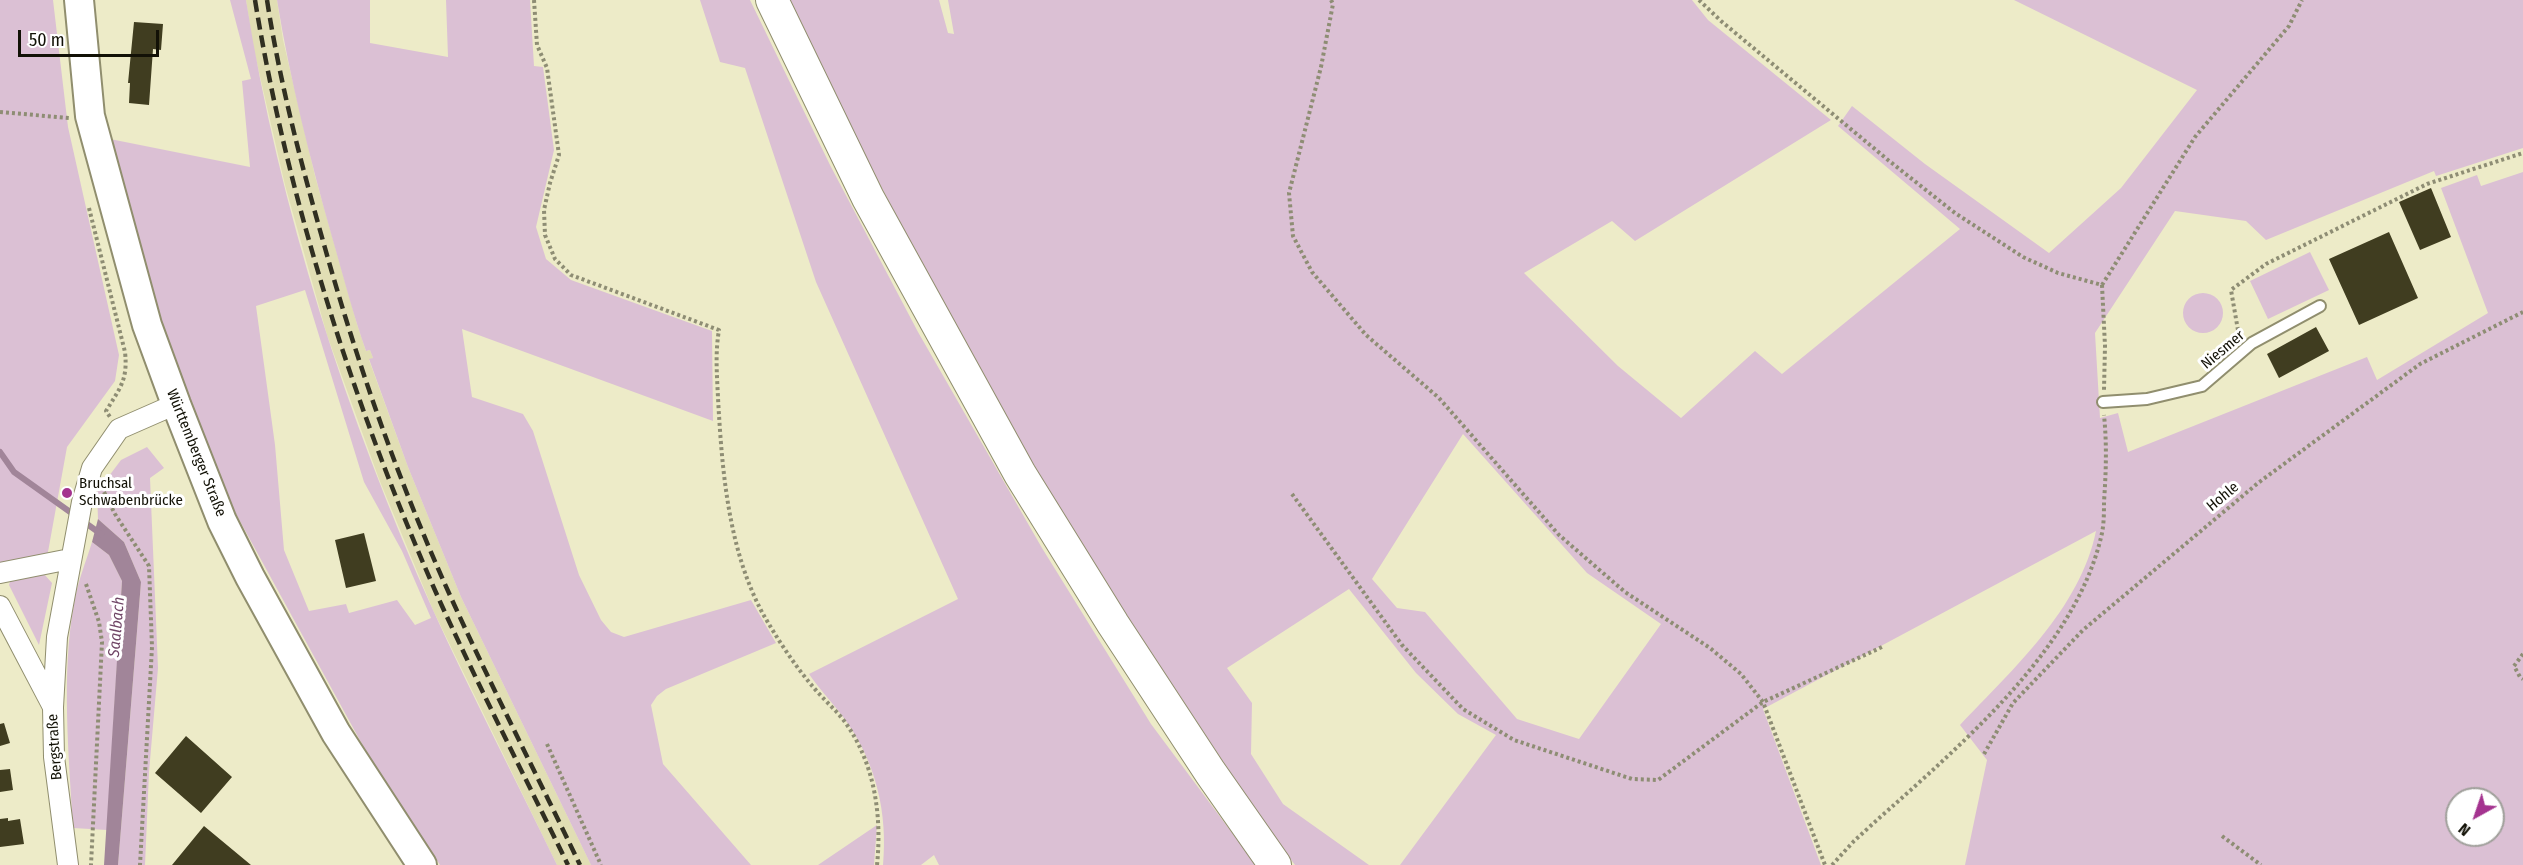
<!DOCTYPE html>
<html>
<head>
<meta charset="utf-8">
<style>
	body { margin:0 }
	#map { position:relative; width:2523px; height:865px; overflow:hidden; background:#edebc8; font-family:"Fira Sans Condensed",sans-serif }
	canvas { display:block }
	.north { position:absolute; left:2445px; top:787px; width:60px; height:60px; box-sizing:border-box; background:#fff; border:2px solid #a0a09b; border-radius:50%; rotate:220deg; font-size:16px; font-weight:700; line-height:24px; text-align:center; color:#121106 }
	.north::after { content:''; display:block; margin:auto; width:21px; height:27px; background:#a4338f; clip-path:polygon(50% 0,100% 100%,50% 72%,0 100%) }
	.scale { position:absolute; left:18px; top:30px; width:141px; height:27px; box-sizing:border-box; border:3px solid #121106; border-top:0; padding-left:8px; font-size:18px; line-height:21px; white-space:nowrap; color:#121106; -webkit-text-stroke:4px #fff; paint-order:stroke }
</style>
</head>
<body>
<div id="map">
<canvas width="2523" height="865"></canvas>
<div class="north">N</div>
<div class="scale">50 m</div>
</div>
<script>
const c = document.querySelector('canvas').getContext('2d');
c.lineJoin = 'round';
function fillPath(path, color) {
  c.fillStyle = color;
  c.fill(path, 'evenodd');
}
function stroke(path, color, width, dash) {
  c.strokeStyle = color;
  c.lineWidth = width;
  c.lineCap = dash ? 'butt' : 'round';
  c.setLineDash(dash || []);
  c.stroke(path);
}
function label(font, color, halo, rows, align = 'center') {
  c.font = font + ' "Fira Sans Condensed",sans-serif';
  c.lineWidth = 6;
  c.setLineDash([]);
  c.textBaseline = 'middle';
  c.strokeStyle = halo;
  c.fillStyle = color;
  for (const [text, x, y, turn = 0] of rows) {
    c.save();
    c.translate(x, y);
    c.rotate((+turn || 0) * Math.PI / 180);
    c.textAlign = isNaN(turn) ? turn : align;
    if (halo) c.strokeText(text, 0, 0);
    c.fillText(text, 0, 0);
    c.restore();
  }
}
fillPath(new Path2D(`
	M246,0H277L283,40L315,176L357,324L366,351L370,350L373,358L369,360L408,467L461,597L591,865H557L433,610L379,479L327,335L285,185L253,46Z`), '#e1deb4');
fillPath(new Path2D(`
	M0,0H53L68,127L119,355L115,381L67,447L44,574L52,583L39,645L9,585L10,582L0,574Z
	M230,0H246C279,208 347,419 433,610C472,696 516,780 557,865H440L368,755L236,514L185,406L105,138L250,167L242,81L251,79ZM305,290L364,482L402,551L431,618L415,625L397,600L349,613L346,604L309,611L284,550L275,445L256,306Z
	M277,0H370V43L448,57L446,0H530L534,66L543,67L554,150L536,227L546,259L571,280L712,331L713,421L462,329L472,397L523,414L533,431L579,575L601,620L611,632L624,637L751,600L776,643L666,689L657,696L651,705L663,764L751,865H591L461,597L408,467L369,359L373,358L370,350L366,351C353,314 343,275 332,237C310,159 290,80 277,0Z
	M700,0H750L830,165L918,332L1042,548L1151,724L1256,865H939L934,855L921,865H883C888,814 876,763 846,721C834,704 820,690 809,674L958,599L816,282L745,68L720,62Z
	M786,0H939L948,33L954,34L948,0H1692L1708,20L1831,120L1635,241L1612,221L1524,273L1618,366L1681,418L1755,351L1782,374L1960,229L1838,126L1852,106L1925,164L2049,253L2121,188L2197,90L2014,0H2523V148L2436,176L2434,171L2266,240L2246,221L2175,211L2095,333L2100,418L2118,413L2128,452L2367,357L2377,380L2488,313L2441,188L2477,175L2481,186L2523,172V865H1965L1987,760L1960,725C2013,669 2080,609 2096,531L1763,709L1821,865H1400L1496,735L1458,714L1416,673L1349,589L1227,668L1252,703L1251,754L1283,804L1369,865H1295L1263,822L1060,515L934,290ZM1463,434L1587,573L1661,624L1579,739L1517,719L1425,612L1397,608L1372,579ZM2457,799H2493V835H2457Z
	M2310,252L2329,290L2268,319L2250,281Z
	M2183 313a20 20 0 1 1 40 0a20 20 0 1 1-40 0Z
	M147,447L164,468L150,478L158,668L149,772L145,865H118L141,582L124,542L98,519L97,492L121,460Z
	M92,542L109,555L122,581L107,830L73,828C69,757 61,674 74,604C77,583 86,562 92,542Z
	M877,825L874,865H818Z`), '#dbc0d4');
fillPath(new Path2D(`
	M98,519L124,542L141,582L118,865H104L122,581L109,555L92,542Z`), '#a18599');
stroke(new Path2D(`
	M0,452L14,472L101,534`), '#a18599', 6);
fillPath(new Path2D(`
	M134,22L163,24L161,50L153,49L149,105L129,103L130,83H128Z
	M2431,188L2451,237L2420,250L2399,202Z
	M2389,232L2418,298L2359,325L2329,259Z
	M2316,327L2329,351L2279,378L2267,354Z
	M364,533L376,581L346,588L335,540Z
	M4,723L10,743L0,746V724Z
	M186,736L232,777L201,813L155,773Z
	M10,769L13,790L0,792V770Z
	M8,818V821L20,819L24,844L0,847V819Z
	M204,826L251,865H172Z`), '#403d20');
const service = new Path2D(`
	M2103,402L2147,399L2202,386L2252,343L2320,306`);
const minor = new Path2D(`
	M0,573L70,559
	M0,606L53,707
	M68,865L54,757L53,707L57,637L82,502L92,468L119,429L176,404`);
const secondary = new Path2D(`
	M79,0L90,116L147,325L176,404L222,521L250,577L336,733L422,865`);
const primary = new Path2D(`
	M772,0L868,198L1020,474L1113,624L1210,772L1275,865`);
stroke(service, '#908e6e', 14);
stroke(minor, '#908e6e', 22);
stroke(secondary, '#908e6e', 32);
stroke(primary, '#908e6e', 34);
stroke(new Path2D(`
	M534,0L537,45L547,68L559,155L550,183L544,210L545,235L555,259L571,275L719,330C715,353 717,375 718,398C722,470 728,549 763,614C778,640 795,666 814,688C824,700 836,710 845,722C875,764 882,816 877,865
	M1331,0L1333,4L1321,67L1289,193L1293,236L1312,272L1366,335L1439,398L1559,535L1625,592L1710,648L1741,674L1763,702L1825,865
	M1699,0L1721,21L1888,160L1955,213L2023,257L2058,273L2102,285L2105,346L2104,390
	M0,112L69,118
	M89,208L125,352C128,380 120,388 106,411L110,417
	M2102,285L2195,137L2289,26L2302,0
	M2239,336L2231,290L2266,264L2427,184L2523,153
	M104,492L115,514L149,566L152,647L140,865
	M1292,494L1402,645L1463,709L1514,740L1632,779L1658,780L1763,702L1882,647
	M86,584L99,622L102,642L91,865
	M2523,654L2514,666L2520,677L2523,679
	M547,744L601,865
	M1984,754L2013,703L2083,630L2258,483L2420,364L2523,312
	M2222,836L2261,865
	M1832,865L1854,841C1943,759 2075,657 2102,533C2104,523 2104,512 2104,502C2106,472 2107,445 2104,415`), '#8e8d74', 4, [3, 3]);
stroke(service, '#fff', 10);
stroke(minor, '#fff', 20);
stroke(secondary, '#fff', 28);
stroke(primary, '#fff', 32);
stroke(new Path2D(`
	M255,0C288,203 358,419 442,606C482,693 526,779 568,865
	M267,0C280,84 302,167 325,248C359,369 401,488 453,602C493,690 538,777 580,865`), '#302f21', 4.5, [12, 6]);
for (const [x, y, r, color] of [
	[67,493,6,"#a4338f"]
]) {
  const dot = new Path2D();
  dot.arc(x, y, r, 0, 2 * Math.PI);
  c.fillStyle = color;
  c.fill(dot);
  stroke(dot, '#fff', 2);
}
label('15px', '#121106', '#fff', [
	["Niesmer",2223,350,-40],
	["Württemberger Straße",196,453,68],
	["Hohle",2223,497,-40],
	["Bergstraße",55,747,-94]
]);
label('15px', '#121106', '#fff', [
	["Bruchsal",79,484],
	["Schwabenbrücke",79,501]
], 'left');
label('italic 16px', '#704666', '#fff', [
	["Saalbach",117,627,-85]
]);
</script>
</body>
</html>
